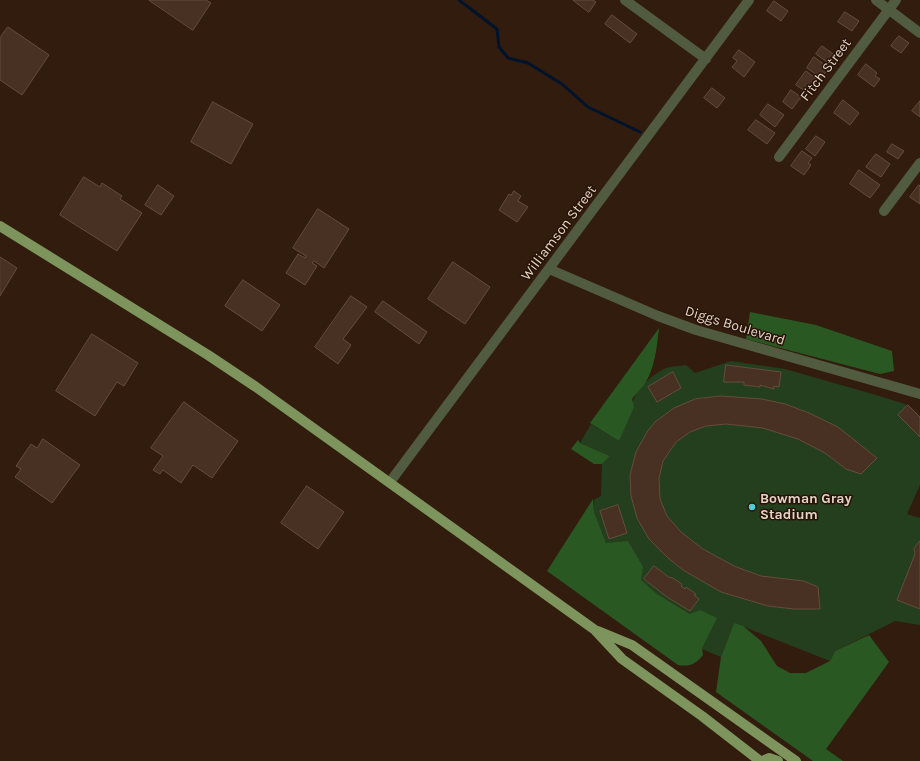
<!DOCTYPE html>
<html>
<head>
<meta charset="utf-8">
<style>
	body { margin:0 }
	canvas { display:block; background:#311c0d }
</style>
</head>
<body>
<canvas width="920" height="761"></canvas>
<script>
const c = document.querySelector('canvas').getContext('2d');
c.lineJoin = 'round';
function fillPath(path, color) {
  c.fillStyle = color;
  c.fill(path, 'evenodd');
}
function stroke(path, color, width, dash) {
  c.strokeStyle = color;
  c.lineWidth = width;
  c.lineCap = dash ? 'butt' : 'round';
  c.setLineDash(dash || []);
  c.stroke(path);
}
function label(font, color, halo, rows, align = 'center') {
  c.font = font + ' Karla,sans-serif';
  c.lineWidth = 3;
  c.setLineDash([]);
  c.textBaseline = 'middle';
  c.strokeStyle = halo;
  c.fillStyle = color;
  for (const [text, x, y, turn = 0] of rows) {
    c.save();
    c.translate(x, y);
    c.rotate((+turn || 0) * Math.PI / 180);
    c.textAlign = isNaN(turn) ? turn : align;
    if (halo) c.strokeText(text, 0, 0);
    c.fillText(text, 0, 0);
    c.restore();
  }
}
fillPath(new Path2D(`
	M731,361L785,369L876,395L905,404L920,417V485L907,514L920,518V625L895,621L835,651L830,661L734,623L721,657L702,649L690,614L657,594L640,580L606,543L594,512V500L601,496L602,464L610,456L580,443L591,424L619,441C628,411 634,384 664,369C670,366 679,366 686,365L695,373Z`), '#233f1e');
fillPath(new Path2D(`
	M750,312L816,325L892,351L894,371L880,374L746,339Z
	M659,328C657,346 655,369 644,385C640,390 636,394 632,399L634,407L619,441L590,423Z
	M578,440L580,443L610,456L602,464H594L571,449Z
	M593,499L594,512L606,543L628,541L643,567L641,580L657,594L690,614L700,610L717,618L702,648L703,655C696,664 690,667 678,665L547,571Z
	M734,623L743,626L761,641L777,666L790,673H806L830,661L835,651L869,635L889,662L826,749L843,761H813L716,692L721,657Z`), '#2a5822');
stroke(new Path2D(`
	M459,0L497,29L499,47L508,58L528,63L562,84L588,107L640,132`), '#00132c', 3);
const building = new Path2D(`
	M149,0H206L211,3L193,30Z
	M573,0H593L596,2L589,12Z
	M774,1L788,11L781,21L767,11Z
	M845,12L859,21L852,31L838,22Z
	M612,15L637,34L630,43L605,24Z
	M8,27L49,55L22,95L0,80V38Z
	M899,36L909,43L901,53L891,46Z
	M822,46L836,56L830,64L816,54Z
	M739,50L755,62L744,77L732,67L737,61L733,58Z
	M814,57L829,68L821,78L807,68Z
	M866,64L877,73L875,76L880,79L874,87L858,75Z
	M806,71L818,80L808,93L796,85Z
	M712,88L725,98L717,108L704,98Z
	M791,90L801,97L792,109L783,102Z
	M843,100L859,113L850,125L834,113Z
	M920,101V117L912,111Z
	M213,102L253,124L231,164L191,142Z
	M768,104L784,115L775,127L760,115Z
	M756,120L775,133L767,144L748,130Z
	M816,136L825,142L815,156L806,149Z
	M892,144L904,151L898,159L887,152Z
	M802,151L812,158L808,163L811,165L804,175L791,166Z
	M876,154L890,164L881,177L866,167Z
	M859,170L880,185L870,198L850,184Z
	M84,177L100,187L102,183L122,196L120,199L142,213L117,251L60,215Z
	M158,185L174,196L161,215L145,205Z
	M919,185L920,186V204L910,197Z
	M514,191L521,196L518,201L528,207L517,222L499,210L509,194L511,195Z
	M318,209L349,229L324,268L314,261L312,263L317,266L305,285L286,273L298,254L305,258L306,256L293,248Z
	M0,257L17,268L0,296Z
	M453,262L490,287L465,324L428,299Z
	M243,280L280,305L262,331L225,306Z
	M351,296L367,307L343,339L351,345L338,364L315,347Z
	M383,301L427,332L419,344L375,312Z
	M92,334L138,363L124,386L117,382L95,416L56,391Z
	M726,365L781,372L779,387L774,386V389L760,385V387L744,385V382H724Z
	M673,372L681,388L657,402L648,387Z
	M721,396L762,399L785,404L809,413L838,427L877,458L861,474L846,469L825,453L798,439L763,428L726,424L706,426L690,432L676,442L663,461L659,478L660,499L667,516L681,532L703,549L734,566L761,576L804,581L818,587L820,609H794L768,606L721,592L683,570L667,557L649,539L637,518L631,496L630,475L636,452L647,432L655,422L674,408L695,399Z
	M184,402L238,441L212,478L193,465L181,483L163,470L160,474L153,470L163,456L151,448Z
	M908,405L920,417V437L898,415Z
	M43,439L80,465L52,503L15,477L21,469L16,466L31,444L37,448Z
	M307,486L344,512L318,549L281,523Z
	M618,505L627,533L609,539L600,511Z
	M920,541V609L897,600L915,554L914,549Z
	M654,566L670,578L671,577L682,584L681,586L685,589L686,587L696,594L694,595L699,599L690,611L667,597L644,579Z`);
fillPath(building, '#483122');
stroke(building, '#654c3c', 1);
stroke(new Path2D(`
	M625,0L706,59
	M876,0L920,33
	M779,157L896,0
	M884,211L920,163
	M549,269L658,316L696,330L920,394
	M390,482L749,0`), '#505b40', 10);
stroke(new Path2D(`
	M0,226L208,355L256,387L595,630L622,659L702,716L760,761
	M598,631L632,645L796,761
	M762,761L769,758L778,761`), '#7d945c', 10);
for (const [x, y, r, color] of [
	[752,507,4,"#52ccd5"]
]) {
  const dot = new Path2D();
  dot.arc(x, y, r, 0, 2 * Math.PI);
  c.fillStyle = color;
  c.fill(dot);
  stroke(dot, '#271305', 1.5);
}
label('14px', '#e4d5cb', '#271305', [
	["Fitch Street",826,70,-53],
	["Williamson Street",559,233,-53],
	["Diggs Boulevard",735,326,17]
]);
label('bold 14px', '#e4d5cb', '#271305', [
	["Bowman Gray",760,499],
	["Stadium",760,515]
], 'left');
</script>
</body>
</html>
